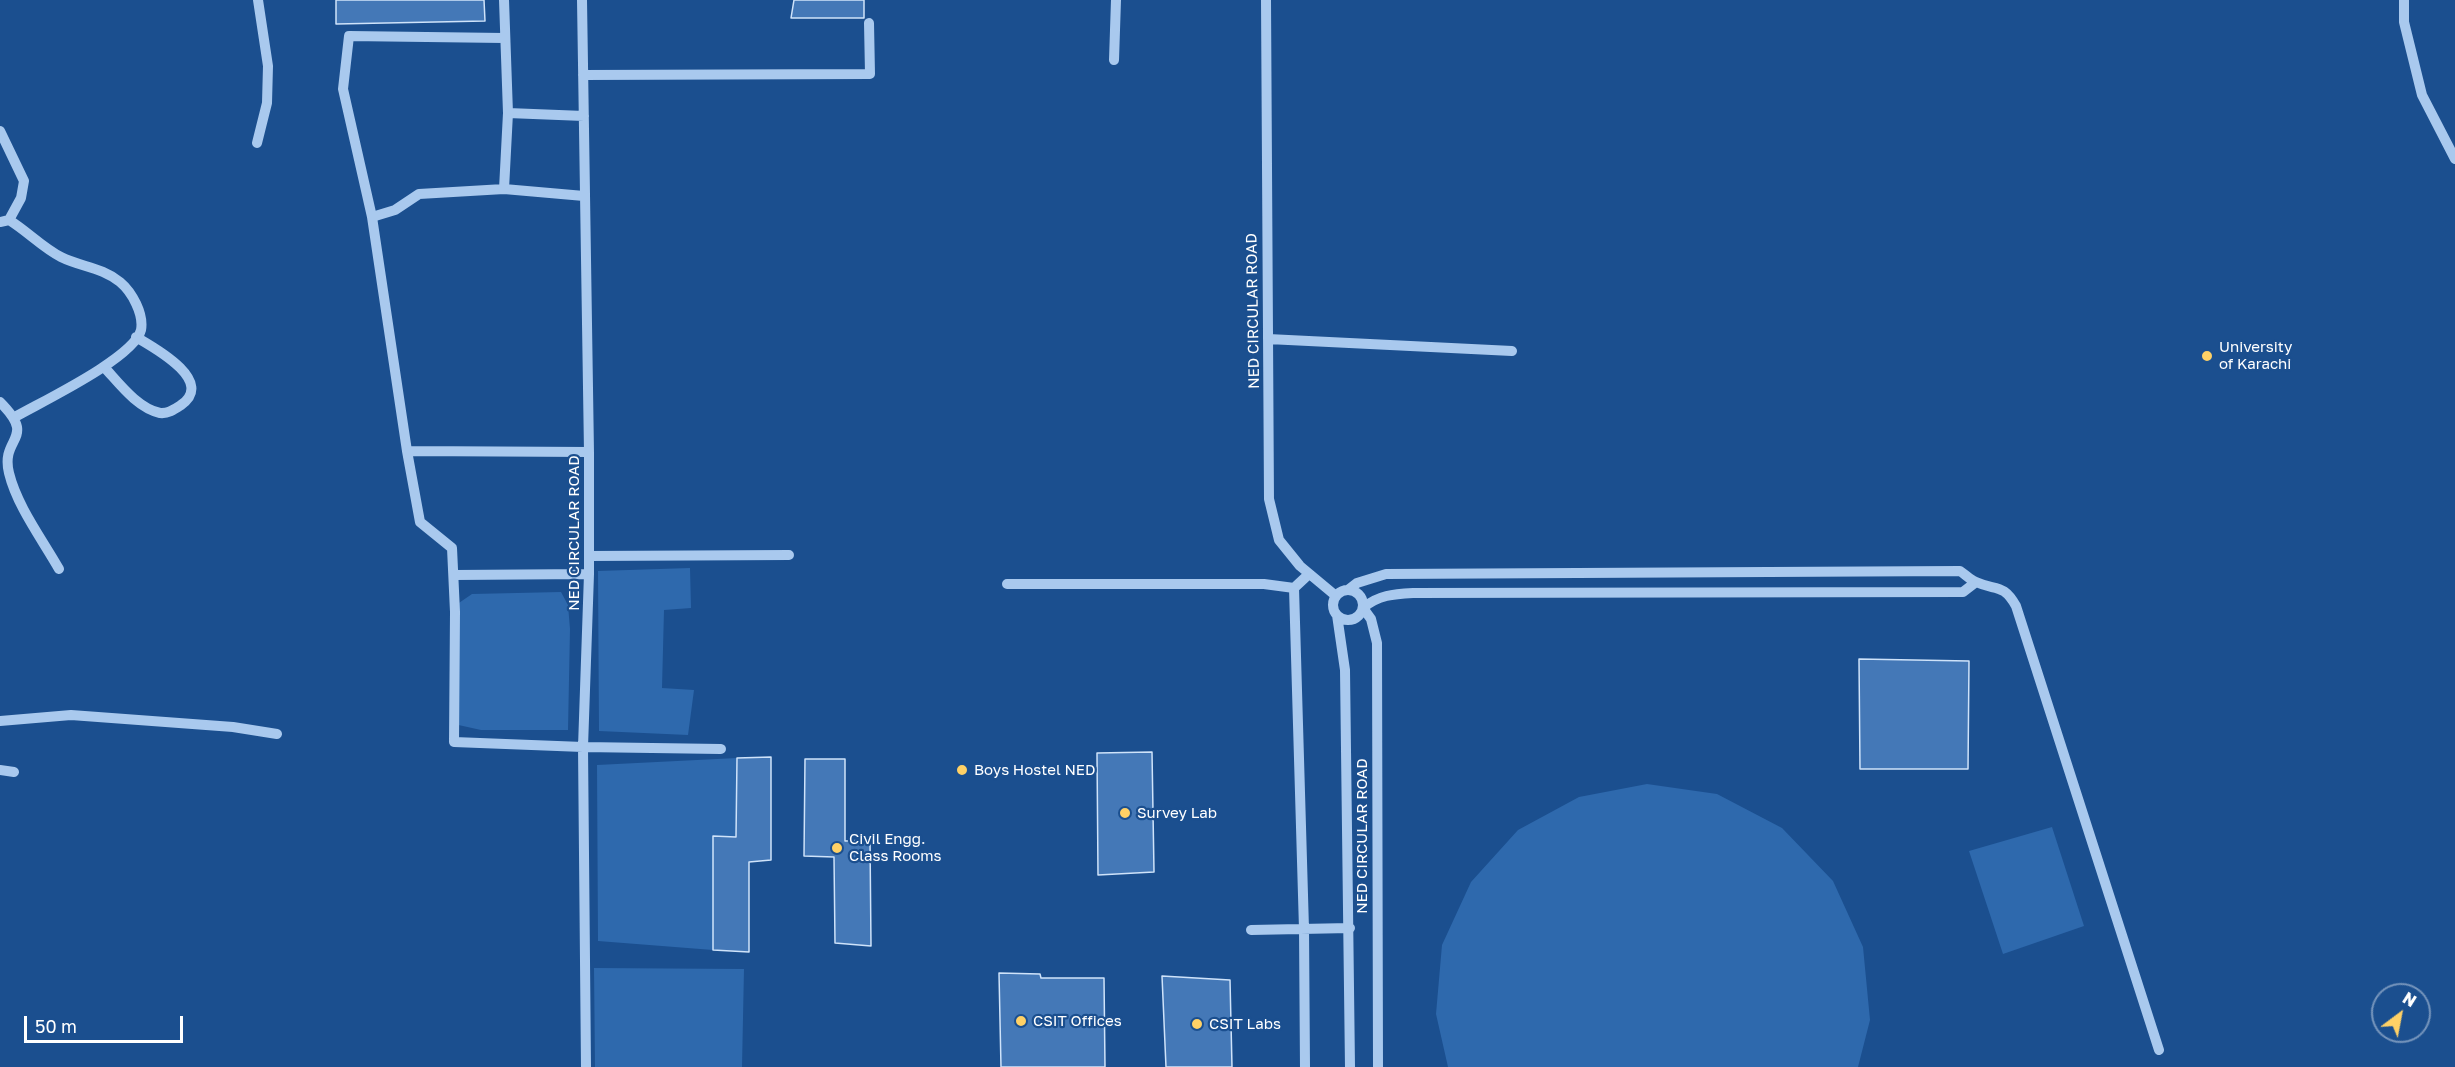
<!DOCTYPE html>
<html>
<head>
<meta charset="utf-8">
<style>
	body { margin:0 }
	#map { position:relative; width:2455px; height:1067px; overflow:hidden; background:#1b4f8f; font-family:"Golos Text",sans-serif }
	canvas { display:block }
	.north { position:absolute; left:2371px; top:983px; width:60px; height:60px; box-sizing:border-box; background:#1b4f8f; border:2px solid #7695bc; border-radius:50%; rotate:32deg; font-size:16px; font-weight:700; line-height:24px; text-align:center; color:#fff }
	.north::after { content:''; display:block; margin:auto; width:21px; height:27px; background:#ffd166; clip-path:polygon(50% 0,100% 100%,50% 72%,0 100%) }
	.scale { position:absolute; left:24px; top:1016px; width:159px; height:27px; box-sizing:border-box; border:3px solid #fff; border-top:0; padding-left:8px; font-size:18px; line-height:21px; white-space:nowrap; color:#fff; -webkit-text-stroke:4px #1b4f8f; paint-order:stroke }
</style>
</head>
<body>
<div id="map">
<canvas width="2455" height="1067"></canvas>
<div class="north">N</div>
<div class="scale">50 m</div>
</div>
<script>
const c = document.querySelector('canvas').getContext('2d');
c.lineJoin = 'round';
function fillPath(path, color) {
  c.fillStyle = color;
  c.fill(path, 'evenodd');
}
function stroke(path, color, width, dash) {
  c.strokeStyle = color;
  c.lineWidth = width;
  c.lineCap = dash ? 'butt' : 'round';
  c.setLineDash(dash || []);
  c.stroke(path);
}
function label(font, color, halo, rows, align = 'center') {
  c.font = font + ' "Golos Text",sans-serif';
  c.lineWidth = 4.5;
  c.setLineDash([]);
  c.textBaseline = 'middle';
  c.strokeStyle = halo;
  c.fillStyle = color;
  for (const [text, x, y, turn = 0] of rows) {
    c.save();
    c.translate(x, y);
    c.rotate((+turn || 0) * Math.PI / 180);
    c.textAlign = isNaN(turn) ? turn : align;
    if (halo) c.strokeText(text, 0, 0);
    c.fillText(text, 0, 0);
    c.restore();
  }
}
fillPath(new Path2D(`
	M690,568L691,608L664,610L662,688L694,690L688,735L599,731L598,571Z
	M561,592L568,605L570,629L568,730H481L454,724L453,607L472,594Z
	M737,758L736,837L713,836V950L598,941L597,765Z
	M1647,784L1717,794L1782,828L1833,881L1863,947L1870,1020L1858,1067H1448L1436,1014L1442,945L1471,882L1518,830L1579,797Z
	M2052,827L2084,926L2003,954L1969,851Z
	M594,968L744,969L742,1067H595Z`), '#2e69ad');
const building = new Path2D(`
	M336,0H484L485,21L336,24Z
	M794,0H864V18H791Z
	M1859,659L1969,661L1968,769H1860Z
	M1152,752L1154,872L1098,875L1097,753Z
	M771,757V860L749,862V952L713,950V836L736,837L737,758Z
	M805,759H845V841L870,840L871,946L835,943L834,857L804,856Z
	M999,973L1040,974L1041,978H1104L1105,1067H1001Z
	M1162,976L1230,980L1232,1067H1166Z`);
fillPath(building, '#4478b7');
stroke(building, '#cfe3fa', 1.5);
stroke(new Path2D(`
	M504,0L508,113L504,189
	M582,0L589,452V574L583,747L586,1067
	M1266,0L1269,499L1279,540L1300,566L1336,596
	M2404,0V22L2422,95L2455,159
	M504,38L349,36L343,89L372,217L407,451L420,522L452,548L455,612L454,742L583,747L721,749
	M1114,60L1116,0
	M583,75L870,74L869,23
	M508,113L584,116
	M0,131L24,181L21,198L9,220
	M257,143L267,103L268,66L258,0
	M372,217L395,210L419,194L504,189L584,196
	M0,222L9,220C27,231 43,248 61,257C81,267 102,267 120,282C132,292 144,314 141,330C134,358 41,402 15,417
	M1268,339L1512,351
	M104,367C119,383 137,408 160,413C168,414 175,409 181,405C216,381 153,347 136,337
	M0,402C38,440 0,436 9,473C17,506 42,539 59,569
	M407,451L589,452
	M589,556L789,555
	M454,575L589,574
	M1007,584H1264L1294,588L1309,574
	M1294,588L1304,929L1305,1067
	M1333 605a15 15 0 1 1 30 0a15 15 0 1 1-30 0Z
	M1348,590L1357,583L1386,574L1960,571C1965,574 1970,580 1976,582C1996,591 2003,583 2016,606L2159,1050
	M1337,615L1345,670L1350,1067
	M0,721L71,715L233,727L277,734
	M0,770L14,772
	M1251,930L1350,928
	M1378,1067L1377,643L1371,619L1363,608C1378,595 1394,594 1413,593L1963,592L1976,582`), '#a9c9ee', 10);
for (const [x, y, r, color] of [
	[2207,356,6,"#ffd166"],
	[962,770,6,"#ffd166"],
	[1125,813,6,"#ffd166"],
	[837,848,6,"#ffd166"],
	[1021,1021,6,"#ffd166"],
	[1197,1024,6,"#ffd166"]
]) {
  const dot = new Path2D();
  dot.arc(x, y, r, 0, 2 * Math.PI);
  c.fillStyle = color;
  c.fill(dot);
  stroke(dot, '#1b4f8f', 2);
}
label('15px', '#fff', '#1b4f8f', [
	["NED CIRCULAR ROAD",1253,311,-91],
	["NED CIRCULAR ROAD",574,533,-90],
	["NED CIRCULAR ROAD",1362,836,-90]
]);
label('15px', '#fff', '#1b4f8f', [
	["University",2219,347],
	["of Karachi",2219,364],
	["Boys Hostel NED",974,770],
	["Survey Lab",1137,813],
	["Civil Engg.",849,839],
	["Class Rooms",849,856],
	["CSIT Offices",1033,1021],
	["CSIT Labs",1209,1024]
], 'left');
</script>
</body>
</html>
